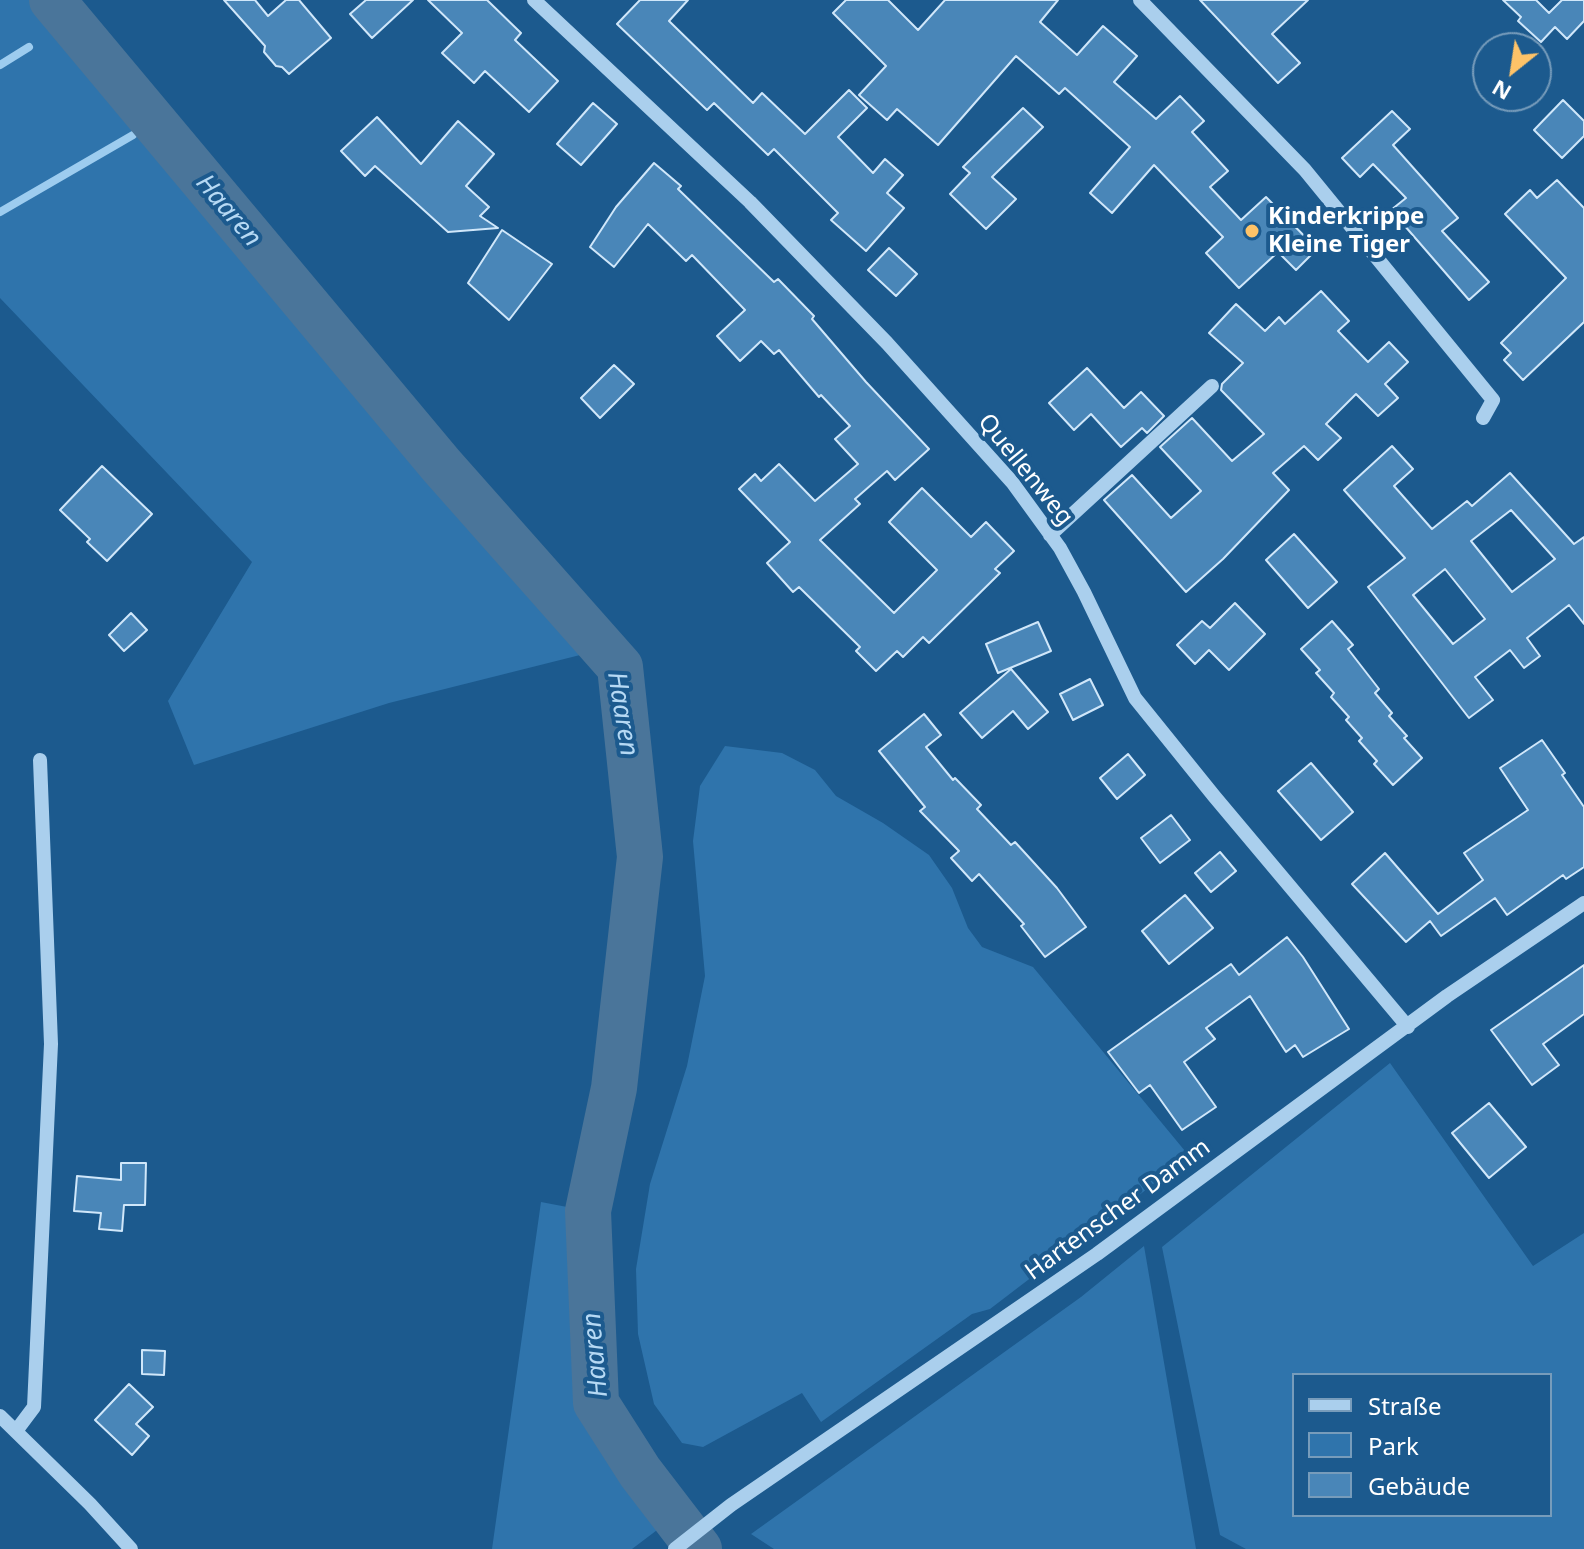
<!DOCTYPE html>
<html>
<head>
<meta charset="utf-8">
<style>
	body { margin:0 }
	#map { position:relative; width:1584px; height:1549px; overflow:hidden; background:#1c5a8e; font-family:"Noto Sans",sans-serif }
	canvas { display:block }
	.legend { position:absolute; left:1292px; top:1373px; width:260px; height:144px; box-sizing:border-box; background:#1c5a8e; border:2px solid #779cbb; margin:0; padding:10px 14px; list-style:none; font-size:24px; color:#fff }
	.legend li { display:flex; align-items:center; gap:16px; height:40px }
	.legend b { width:40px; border:2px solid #779cbb }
	.north { position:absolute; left:1472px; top:32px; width:80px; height:80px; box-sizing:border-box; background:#1c5a8e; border:2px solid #779cbb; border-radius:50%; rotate:210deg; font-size:22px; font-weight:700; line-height:32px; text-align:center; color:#fff }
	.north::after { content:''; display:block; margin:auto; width:28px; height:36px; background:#fec368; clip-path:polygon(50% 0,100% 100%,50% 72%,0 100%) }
</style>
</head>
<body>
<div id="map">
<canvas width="1584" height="1549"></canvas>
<ul class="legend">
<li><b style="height:10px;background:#aacfed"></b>Straße</li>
<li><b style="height:22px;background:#2f74ac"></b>Park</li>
<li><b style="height:22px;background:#4986b8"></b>Gebäude</li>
</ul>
<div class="north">N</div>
</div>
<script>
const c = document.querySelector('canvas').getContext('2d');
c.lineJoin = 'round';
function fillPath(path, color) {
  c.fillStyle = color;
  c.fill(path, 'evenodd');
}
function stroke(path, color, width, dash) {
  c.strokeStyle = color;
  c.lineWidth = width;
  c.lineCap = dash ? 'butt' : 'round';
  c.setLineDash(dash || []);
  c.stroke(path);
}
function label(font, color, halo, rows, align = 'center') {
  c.font = font + ' "Noto Sans",sans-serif';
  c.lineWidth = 8;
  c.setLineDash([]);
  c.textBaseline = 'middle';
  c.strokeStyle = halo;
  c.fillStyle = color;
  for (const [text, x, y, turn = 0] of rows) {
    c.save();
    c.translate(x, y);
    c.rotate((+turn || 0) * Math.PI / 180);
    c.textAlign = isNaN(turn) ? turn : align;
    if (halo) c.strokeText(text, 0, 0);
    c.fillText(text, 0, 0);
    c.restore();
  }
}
fillPath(new Path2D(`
	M0,0H52L604,649L389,703L194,765L168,701L252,562L0,298Z
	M725,746L782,753L815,770L836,796L883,823L929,855L952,888L968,928L982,947L1033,967L1185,1151L1181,1163L990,1309L972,1314L821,1422L802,1393L703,1447L682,1443L654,1404L638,1334L636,1269L650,1184L687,1066L705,976L693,841L700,786Z
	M1390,1063L1533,1266L1584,1233V1549H1246L1220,1535L1162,1247ZM1294,1375H1550V1515H1294Z
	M541,1202L588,1211L596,1403L673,1518L632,1549H492Z
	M1144,1246L1196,1549H774L751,1534L1081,1297Z`), '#2f74ac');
stroke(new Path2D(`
	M0,65L29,47
	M0,212L133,135`), '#9dccef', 8);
stroke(new Path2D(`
	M52,0L441,465L620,667L640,857L614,1088L588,1211L596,1403L640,1472L699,1549`), '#4a759a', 46);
const building = new Path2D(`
	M224,0H255L268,16L286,0H299L331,38L289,74L282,67L276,66L264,52L265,46Z
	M366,0H413L372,38L350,14Z
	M428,0H487L521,33L515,40L558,81L529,112L485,71L474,83L442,53L462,33Z
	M640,0H688L669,21L753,103L762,93L805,134L849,90L867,108L838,137L873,173L885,159L903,175L887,193L904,208L866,251L831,220L838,213L774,149L768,155L714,103L707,110L617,24Z
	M846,0H888L918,30L945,0H1058L1040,22L1077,55L1103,26L1137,56L1114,82L1156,119L1180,96L1204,121L1192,132L1228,171L1210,187L1241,220L1266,197L1317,249L1296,270L1278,252L1239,288L1206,253L1223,237L1154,165L1112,213L1090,193L1130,147L1065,88L1059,94L1016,56L938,145L897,109L887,120L859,95L886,66L833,13Z
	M1200,0H1308L1272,34L1300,63L1278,83Z
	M1503,0H1536L1549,13L1562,0H1584V21L1567,39L1555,27L1541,42L1518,21L1521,17Z
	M1563,100L1584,121V136L1562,158L1534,130Z
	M593,103L617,124L581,165L557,144Z
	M1023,108L1043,127L992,177L1016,199L986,229L950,194L970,173L963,167Z
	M1392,111L1410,129L1393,145L1458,218L1442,231L1489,282L1469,300L1391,210L1406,198L1373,164L1360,177L1342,158Z
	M377,117L421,164L458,121L494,154L466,186L489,207L480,216L498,228L448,232L375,166L365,176L341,151Z
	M654,163L681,186L678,189L774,282L778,279L814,316L812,319L866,382L929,449L895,480L887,471L855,499L860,504L820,540L894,613L937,570L889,522L922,488L971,537L986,522L1014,551L995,569L1000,573L929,643L923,637L903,657L897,651L876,671L856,651L860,647L799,587L793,592L767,563L790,542L739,489L755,474L761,481L779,464L815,501L858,464L835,439L850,426L821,395L819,397L779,350L774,354L761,341L740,361L717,336L745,310L692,255L686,261L648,224L614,267L590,247L616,207Z
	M1557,180L1584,208V322L1523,380L1504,360L1511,353L1501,343L1566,278L1505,214L1530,190L1537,198Z
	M502,230L552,264L509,320L468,283Z
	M889,248L917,274L896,296L868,270Z
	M1321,291L1349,321L1338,331L1368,362L1389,342L1408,362L1385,384L1398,398L1378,416L1356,394L1326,424L1341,438L1318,460L1304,446L1273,473L1289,490L1223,559L1186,592L1104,500L1132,475L1171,518L1201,491L1160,447L1192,418L1232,461L1264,434L1221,390L1222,384L1243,363L1209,333L1236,304L1265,331L1279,317L1285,324Z
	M614,365L634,384L600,418L581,398Z
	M1087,368L1124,408L1141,392L1164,416L1147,433L1142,428L1121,447L1091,414L1074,430L1049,403Z
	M1392,446L1413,469L1394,486L1432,529L1467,501L1472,506L1510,473L1574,544L1584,537V624L1569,605L1527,638L1540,656L1524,668L1510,650L1475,677L1493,700L1469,718L1368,587L1405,558L1344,490ZM1511,510L1555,559L1512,592L1471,541ZM1445,569L1485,619L1453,644L1413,595Z
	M102,466L152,514L107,561L87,542L90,539L60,510Z
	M1294,534L1337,582L1308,608L1266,560Z
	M1235,603L1265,634L1229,670L1209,650L1195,664L1177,645L1202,621L1210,628Z
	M131,613L147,630L124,651L109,635Z
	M1332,621L1353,645L1348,649L1379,689L1375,693L1392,713L1389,716L1407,736L1404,738L1422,758L1393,785L1374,764L1377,761L1359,741L1362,738L1346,720L1349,717L1331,697L1334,693L1316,673L1320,670L1301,649Z
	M1038,622L1051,651L998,673L986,644Z
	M1011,669L1048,712L1028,729L1013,711L982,738L960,713Z
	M1090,679L1103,705L1073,720L1060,694Z
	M924,714L941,735L926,747L953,780L955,778L981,805L977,809L1011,845L1015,842L1057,888L1086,927L1045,957L1021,926L1024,924L979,874L972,881L951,858L959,851L920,811L925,807L879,751Z
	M1542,740L1565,773L1562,775L1584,807V867L1566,879L1563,875L1507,915L1495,898L1441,936L1430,921L1406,942L1352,884L1385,853L1438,914L1483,880L1464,853L1528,810L1500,768Z
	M1128,754L1145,775L1117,799L1100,778Z
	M1311,763L1353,812L1321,840L1278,791Z
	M1171,815L1190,840L1160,863L1141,838Z
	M1220,852L1236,871L1211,892L1195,873Z
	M1185,895L1213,928L1169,964L1142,931Z
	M1287,937L1303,957L1349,1029L1303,1057L1295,1045L1286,1052L1250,996L1206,1028L1215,1039L1184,1062L1216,1107L1182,1130L1150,1085L1139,1093L1108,1052L1231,964L1239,975Z
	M1584,965V1014L1543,1044L1559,1065L1532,1085L1491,1030Z
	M1489,1103L1526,1147L1489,1178L1452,1133Z
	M121,1163H146L145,1205H124L122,1231L99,1229L101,1213L74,1211L77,1176L121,1180Z
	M142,1350L165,1351L164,1375L142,1374Z
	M129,1384L153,1407L136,1424L149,1436L132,1455L95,1420Z`);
fillPath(building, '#4986b8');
stroke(building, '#d0e7fa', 2);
stroke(new Path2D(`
	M534,0L750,202L887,343L1012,482L1060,548L1084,592L1135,698L1214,796L1408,1027
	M1140,0L1305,170L1493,400L1483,418
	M1050,535L1212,386
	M0,1416L90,1504L131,1549
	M16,1431L34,1407L51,1044L40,760
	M675,1549L731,1505L1097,1254L1447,996L1584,903`), '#aacfed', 14);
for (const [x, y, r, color] of [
	[1252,231,8,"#fec368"]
]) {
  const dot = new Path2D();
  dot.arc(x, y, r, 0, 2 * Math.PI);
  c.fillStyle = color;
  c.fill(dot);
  stroke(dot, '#1c5a8e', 3);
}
label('bold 24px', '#fff', '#1c5a8e', [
	["Kinderkrippe",1268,217],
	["Kleine Tiger",1268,245]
], 'left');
label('24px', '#fff', '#1c5a8e', [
	["Quellenweg",1025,470,51],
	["Hartenscher Damm",1118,1210,-36]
]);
label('italic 26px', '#b6d9f4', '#1c5a8e', [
	["Haaren",228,211,50],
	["Haaren",622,714,81],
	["Haaren",596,1355,-95]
]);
</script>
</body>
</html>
